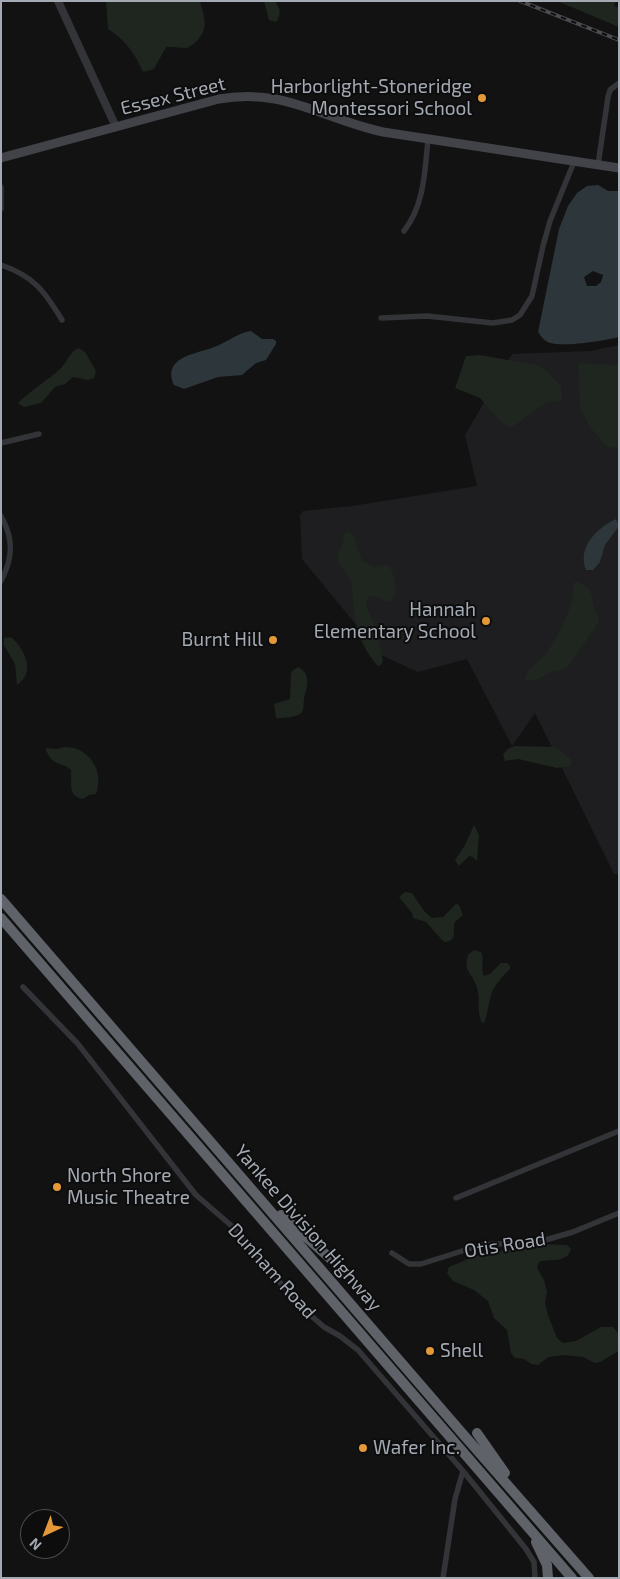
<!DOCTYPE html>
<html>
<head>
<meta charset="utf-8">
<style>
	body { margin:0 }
	#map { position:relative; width:620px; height:1579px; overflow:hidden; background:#121213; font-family:"Exo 2",sans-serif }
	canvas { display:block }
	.frame { position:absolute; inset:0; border:2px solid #a4aab3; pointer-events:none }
	.north { position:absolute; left:20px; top:1509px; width:50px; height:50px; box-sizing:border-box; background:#0d0d0e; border:1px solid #494c50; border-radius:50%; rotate:223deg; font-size:14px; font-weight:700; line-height:20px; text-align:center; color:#a4aab3 }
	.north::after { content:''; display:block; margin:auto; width:18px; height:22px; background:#e59838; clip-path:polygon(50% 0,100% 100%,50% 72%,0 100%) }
</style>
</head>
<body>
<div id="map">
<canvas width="620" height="1579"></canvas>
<div class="frame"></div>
<div class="north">N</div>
</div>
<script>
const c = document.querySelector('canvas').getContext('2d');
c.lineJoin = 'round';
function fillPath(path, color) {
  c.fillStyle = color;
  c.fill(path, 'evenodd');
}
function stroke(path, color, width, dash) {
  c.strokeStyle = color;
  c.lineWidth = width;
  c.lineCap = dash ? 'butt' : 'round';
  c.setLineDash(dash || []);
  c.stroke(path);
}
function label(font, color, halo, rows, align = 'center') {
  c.font = font + ' "Exo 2",sans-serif';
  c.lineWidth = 4;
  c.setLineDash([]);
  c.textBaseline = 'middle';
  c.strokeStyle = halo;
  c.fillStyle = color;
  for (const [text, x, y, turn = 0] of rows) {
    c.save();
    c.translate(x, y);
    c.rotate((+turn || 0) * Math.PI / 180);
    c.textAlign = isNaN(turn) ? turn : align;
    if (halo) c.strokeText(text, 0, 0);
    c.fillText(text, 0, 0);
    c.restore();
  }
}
fillPath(new Path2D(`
	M619,345V874H614L535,713L512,746L467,659L418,672L381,655L302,559L300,515L303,511L352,506L477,486L465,435L512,354L590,351Z`), '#1e1e20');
fillPath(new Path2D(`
	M106,1H200C204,18 210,27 196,42C193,44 190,47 186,48C179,48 173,46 166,47L154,69L144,72L142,70C134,52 125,40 108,29Z
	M264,1H275C280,9 282,14 276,22L269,20Z
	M557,1H616L614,6L619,8V27Z
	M79,348L85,352L96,371L94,378L88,380L73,377L65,384L55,387L41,403L24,407L18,403C31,390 47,381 61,368C67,362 71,350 79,348Z
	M480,355L536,365L547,371L561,387L562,401L547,402L512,427L503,424L480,398L455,388L466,356Z
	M578,363L619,365V448L607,447L590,427L580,407Z
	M346,532H349L354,537L362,561L374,567L382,565L389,566C394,571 398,592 393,598C391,601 389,601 386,602C381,598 376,595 369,597L366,603L369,613L376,626L383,661L381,665L378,666C361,647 355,627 353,602C352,595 353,586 350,579C347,572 339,568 338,560C336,549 346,546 343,534Z
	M577,582C593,589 590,592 594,607C596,613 599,616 599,622L572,661L565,669L551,672L538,679L527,681L525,680C526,668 537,664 544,656C556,641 577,602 573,583Z
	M11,637C25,649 36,673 17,685L15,664L4,645V638Z
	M298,667C312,674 307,687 304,699C303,704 305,711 300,714C293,718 283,718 276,718L274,704L290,699L291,674L292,671Z
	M514,746L554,747L571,759V766L557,768L518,759L505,761L503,754L508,749Z
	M64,747C88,746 105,770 96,794L89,795L83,799C67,797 72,782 71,770C59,760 53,768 45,748L57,749Z
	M474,825L479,835L477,861L473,857L469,856L459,866L455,860L465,845Z
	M405,892L412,893L424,911L432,918L443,917L456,904L459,905L463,915L455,922C452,931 458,940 446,942L443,941L426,922L413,918L412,913L399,897Z
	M474,950L481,952C485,959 480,968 484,976L490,974L501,963H507L510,966V969C504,975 498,981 494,988C488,999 489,1011 484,1023H482C476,1011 481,1000 477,988C473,973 463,973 468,955Z
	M538,1244L567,1245L571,1249C567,1264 550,1258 539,1262L537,1268L544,1280L547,1292L545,1303L548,1315L557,1338L563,1343L576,1341L601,1327H613L619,1334V1350L617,1352L600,1362L595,1363L583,1357L563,1355L548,1357L538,1365L531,1364L524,1359L515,1358L511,1353L507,1330L494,1318L488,1301L474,1290L453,1281L447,1273L449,1267L466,1260L472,1256L492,1254L503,1250L522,1248Z`), '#1e261f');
fillPath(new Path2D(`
	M598,185L608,191H619V337C603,341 565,347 550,343C544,341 541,336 538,332L559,229L568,206L577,193L587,186ZM593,271L603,275L601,282L596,286H587L584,277Z
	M251,331L262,339H273L276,341V344L266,360L256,363L242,375L218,377L184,389L174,385C161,354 202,354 219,345C230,340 238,333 251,331Z
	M616,519L619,526L605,545L600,562L593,570H586C577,547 597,528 616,519Z`), '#2c363b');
stroke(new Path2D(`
	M598,165L608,97L610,90L619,83
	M1,187V209
	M404,231C424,206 425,171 428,139
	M1,265C34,276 45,292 62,320
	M381,318L427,316L493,323L512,320L520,315L532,296L543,246L550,221L574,162
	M1,443L39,434
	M1,516C14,539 13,558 1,581
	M23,987L78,1044L196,1195L234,1228L300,1306L324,1327L340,1336L358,1350L463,1471L526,1549L534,1562L535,1578
	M456,1198L619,1131
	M392,1253L409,1264H421L481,1245L542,1241L573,1232L619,1213
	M443,1578L455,1499L463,1471`), '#333438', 5.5);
stroke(new Path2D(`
	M58,1L116,127`), '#333438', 8);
stroke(new Path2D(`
	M1,158L219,99C284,87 322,119 383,132L619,168`), '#414348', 9);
stroke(new Path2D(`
	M1,899L462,1433L589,1578
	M1,918L572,1578
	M281,1215L340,1267
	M477,1433L505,1473
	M536,1542L547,1565L548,1578`), '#5f6369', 10);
const rail = new Path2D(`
	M520,1L619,40`);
stroke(rail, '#4a4c51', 4);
stroke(rail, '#0d0d0e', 2, [5.5]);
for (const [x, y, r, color] of [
	[482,98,5,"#e59838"],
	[486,621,5,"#e59838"],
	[273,640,5,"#e59838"],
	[57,1187,5,"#e59838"],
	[430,1351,5,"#e59838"],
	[363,1448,5,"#e59838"]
]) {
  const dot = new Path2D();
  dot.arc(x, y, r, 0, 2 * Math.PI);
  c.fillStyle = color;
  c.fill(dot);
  stroke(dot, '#0d0d0e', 2);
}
label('19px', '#a4aab3', '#0d0d0e', [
	["Harborlight-Stoneridge",472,87],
	["Montessori School",472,109],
	["Hannah",476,610],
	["Elementary School",476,632],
	["Burnt Hill",263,640],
	["North Shore",67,1176,"left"],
	["Music Theatre",67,1198,"left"],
	["Shell",440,1351,"left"],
	["Wafer Inc.",373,1448,"left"]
], 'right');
label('19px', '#a4aab3', '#0d0d0e', [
	["Essex Street",173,96,-14],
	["Yankee Division Highway",308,1228,49],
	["Otis Road",505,1245,-9],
	["Dunham Road",272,1271,48]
]);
</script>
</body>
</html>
